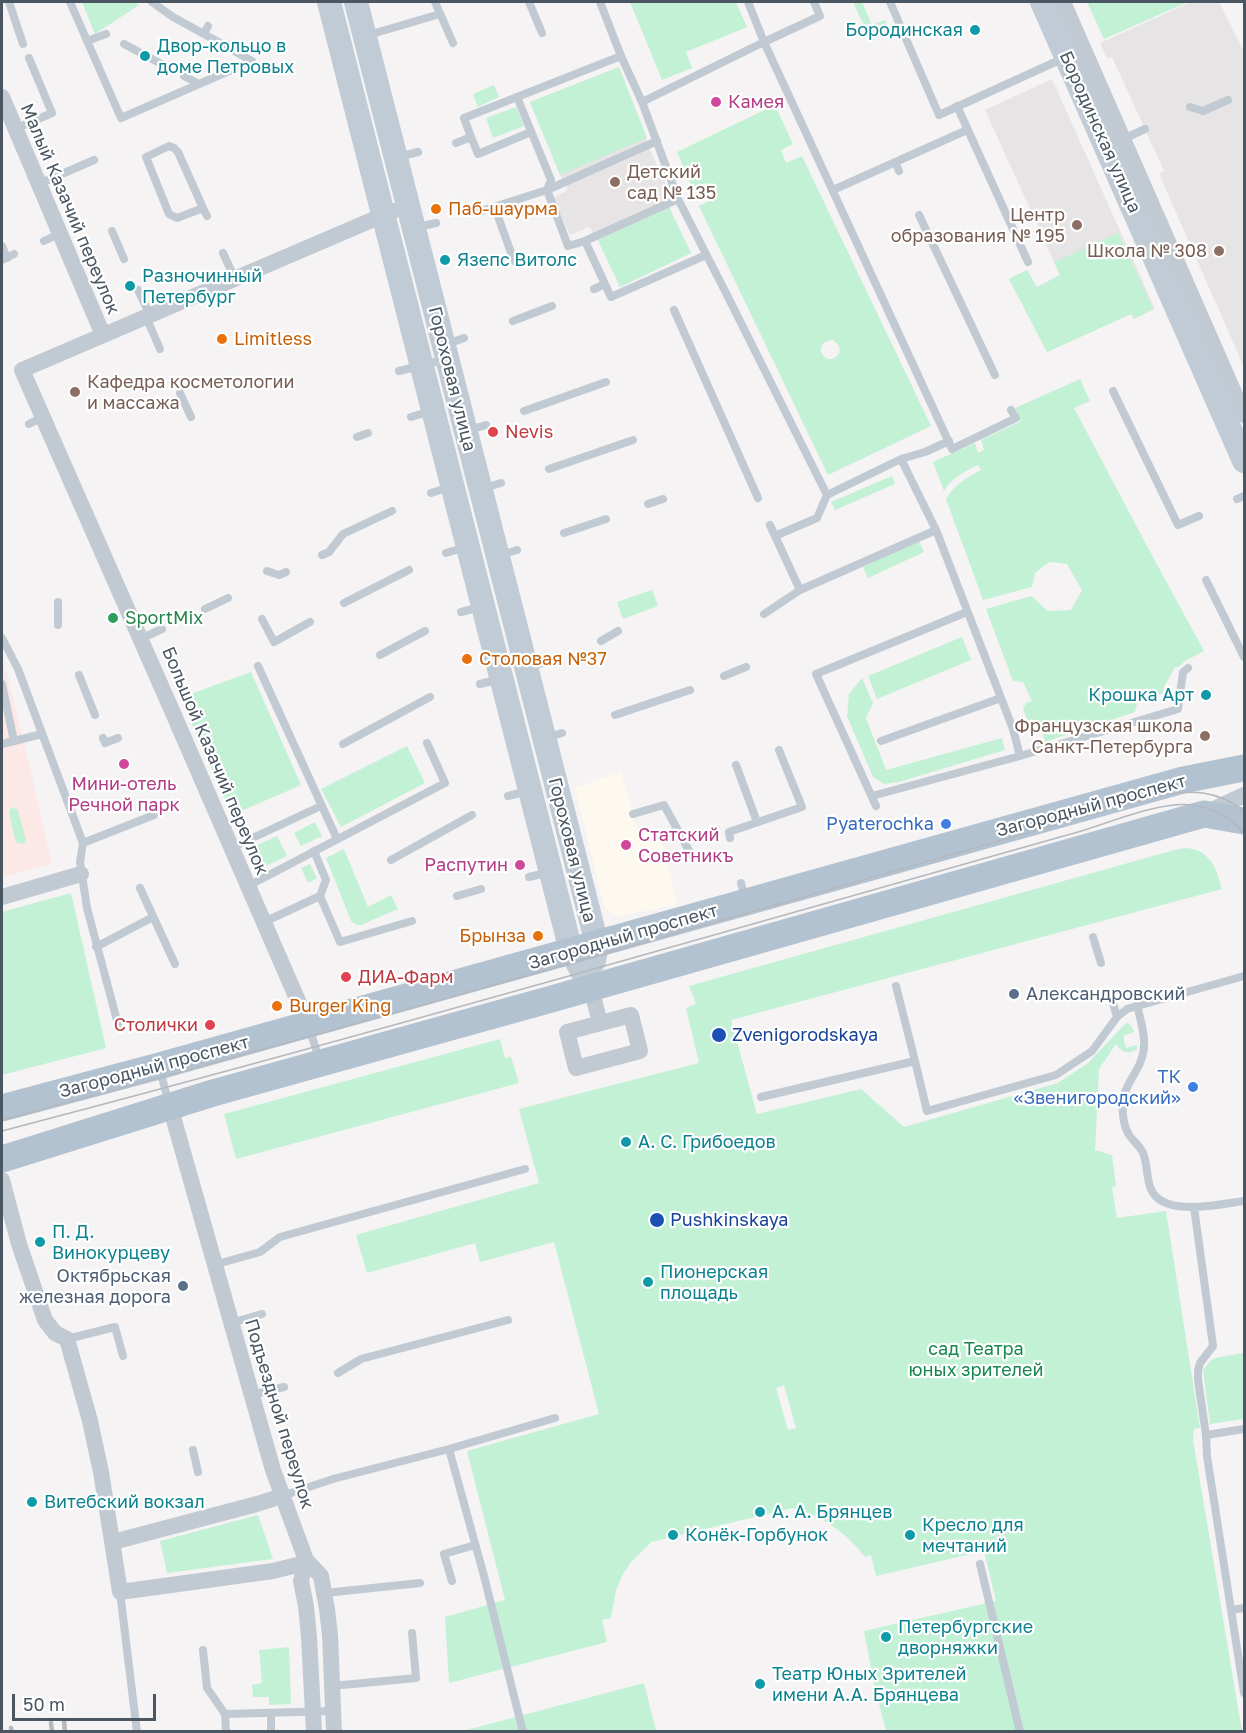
<!DOCTYPE html>
<html>
<head>
<meta charset="utf-8">
<style>
	body { margin:0 }
	#map { position:relative; width:1246px; height:1733px; overflow:hidden; background:#f5f3f3; font-family:"Golos Text",sans-serif }
	canvas { display:block }
	.frame { position:absolute; inset:0; border:3px solid #4a5661; pointer-events:none }
	.scale { position:absolute; left:12px; top:1694px; width:144px; height:27px; box-sizing:border-box; border:3px solid #4a5661; border-top:0; padding-left:8px; font-size:18px; line-height:21px; white-space:nowrap; color:#4a5661; -webkit-text-stroke:4px #fff; paint-order:stroke }
</style>
</head>
<body>
<div id="map">
<canvas width="1246" height="1733"></canvas>
<div class="frame"></div>
<div class="scale">50 m</div>
</div>
<script>
const c = document.querySelector('canvas').getContext('2d');
c.lineJoin = 'round';
function fillPath(path, color) {
  c.fillStyle = color;
  c.fill(path, 'evenodd');
}
function stroke(path, color, width, dash) {
  c.strokeStyle = color;
  c.lineWidth = width;
  c.lineCap = dash ? 'butt' : 'round';
  c.setLineDash(dash || []);
  c.stroke(path);
}
function label(font, color, halo, rows, align = 'center') {
  c.font = font + ' "Golos Text",sans-serif';
  c.lineWidth = 4.5;
  c.setLineDash([]);
  c.textBaseline = 'middle';
  c.strokeStyle = halo;
  c.fillStyle = color;
  for (const [text, x, y, turn = 0] of rows) {
    c.save();
    c.translate(x, y);
    c.rotate((+turn || 0) * Math.PI / 180);
    c.textAlign = isNaN(turn) ? turn : align;
    if (halo) c.strokeText(text, 0, 0);
    c.fillText(text, 0, 0);
    c.restore();
  }
}
fillPath(new Path2D(`
	M621,772L637,828L649,830L660,841L664,848L677,904L622,916L616,915L607,910L604,906L575,788Z`), '#fdf9ef');
fillPath(new Path2D(`
	M1191,2H1219L1244,52V367L1159,174L1164,171L1145,129L1112,57L1107,58L1100,43Z
	M619,67L651,152L668,189L662,193L691,253L620,287L598,240L589,227L570,235L553,198L568,190L560,175L530,102Z
	M1052,79L1155,309L1134,319L1131,314L1047,352L1009,279L1027,270L1037,287L1060,275L985,110Z`), '#e6e4e5');
fillPath(new Path2D(`
	M2,657L23,739L52,864L2,877Z`), '#fce8e6');
fillPath(new Path2D(`
	M82,2H135L139,5L95,34Z
	M630,2H736L747,27L686,52L692,68L662,80Z
	M853,2H862L872,25L885,20L888,27L868,35Z
	M1087,2H1188L1104,39Z
	M619,67L647,138L560,175L530,102Z
	M494,85L499,97L478,107L473,94Z
	M775,105L793,144L781,150L786,163L802,156L931,426L828,475L699,206L713,199L706,183L693,189L677,152ZM833,340C838,344 843,350 837,356C825,368 810,342 833,340Z
	M516,107L524,126L493,138L486,118Z
	M669,207L691,253L620,287L598,240Z
	M1118,233L1153,309L1134,319L1131,314L1047,352L1009,279L1027,270L1037,287L1060,275L1054,262Z
	M1080,379L1090,401L1074,408L1147,546L1204,651L1185,661L1179,667H1175L1164,687L1162,694L1139,696L1135,712L1045,742L1038,720L1028,722L1023,709L1026,703L1032,701L1023,682L1013,681L986,609L1031,596L1048,611L1071,610L1082,590L1067,564L1049,562L1035,573L1032,587L983,600L946,499C957,482 964,480 981,470L978,465C964,472 951,478 944,491L933,462L975,443L978,453L984,450L981,440L1021,421L1015,408Z
	M892,476L895,484L835,510L831,502Z
	M919,541L924,552L868,578L863,567Z
	M652,590L658,606L623,619L617,602Z
	M962,637L971,660L877,699L868,676Z
	M251,672L301,785L232,815L180,698Z
	M862,678L873,703L866,718L886,770L1002,738L1005,750L899,782L884,784L873,777L847,716L849,694Z
	M407,746L425,783L341,827L321,789Z
	M13,807L18,810L26,840L23,844L17,843L15,840L9,812L11,808Z
	M315,822L322,836L301,846L294,833Z
	M277,836L287,856L257,870L247,850Z
	M1187,848C1211,851 1216,868 1222,889L731,1020L757,1114L861,1089L904,1127L1058,1083L1088,1063L1125,1024L1128,1023L1132,1027L1134,1032L1123,1036L1126,1048L1137,1045V1049C1128,1056 1121,1051 1116,1044L1099,1069L1095,1150L1112,1155L1116,1185L1112,1188L1117,1218L1166,1211L1200,1428L1194,1429L1193,1440L1242,1731H886L874,1684L864,1631L996,1601L984,1551L876,1576L871,1555L865,1557C848,1534 820,1514 792,1508L651,1542L631,1562L623,1574L616,1590L611,1618L602,1620L607,1642L449,1683L445,1617L505,1600L467,1451L599,1414L554,1242L480,1262L475,1243L367,1273L356,1235L539,1183L519,1109L699,1063L686,1008L696,1004L689,986L1178,849ZM784,1385L796,1428L788,1430L776,1388Z
	M344,849L368,907L391,895L398,909L361,925H357L351,921L326,858Z
	M310,864L317,878L308,883L301,868Z
	M71,893L106,1048L2,1075V912Z
	M500,1039L505,1058L511,1057L519,1083L236,1159L224,1114Z
	M1244,1353V1419L1210,1424L1203,1370L1211,1360L1215,1358Z
	M258,1515L273,1559L167,1573L160,1541Z
	M289,1647L291,1704L269,1705V1697H253L252,1685L262,1683L259,1650Z
	M644,1683L656,1731L459,1732Z`), '#c3f1d5');
stroke(new Path2D(`
	M9,2L23,44
	M70,2L121,118L252,61L204,34
	M152,2L173,17L204,34L208,26
	M435,2L453,43
	M529,2L542,33
	M600,2L621,56L642,102L764,42L748,2
	M814,2L820,16L764,42L952,449L1016,418L1011,410
	M890,2L939,115L1064,58
	M365,36L440,14
	M87,41L106,34
	M124,44L167,67
	M184,76L199,84
	M517,97L551,180L547,190L568,246L585,241
	M642,102L678,199L727,295L827,495L901,459L925,452L949,441
	M957,106L1028,262
	M1190,107L1203,111L1228,100
	M15,129L52,113L29,58
	M471,137L478,154L531,132
	M1121,140L1145,129
	M456,143L471,137L464,118L621,56
	M398,157L418,152
	M895,162L899,171
	M39,184L94,160
	M833,190L967,130
	M678,199L585,241L611,297L706,255
	M203,208L177,218L169,214L146,157L169,146L174,148L178,152L203,208L207,216
	M495,208L514,261
	M478,212L547,190L657,141
	M919,215L995,375
	M414,228L436,223
	M112,231L124,259
	M44,241L59,234
	M2,246L7,258
	M223,253L235,279
	M2,260L14,254
	M594,289L605,284
	M138,290L150,315
	M674,310L758,498
	M146,317L160,349
	M513,321L552,306
	M447,344L464,338
	M399,371L447,359
	M1113,391L1178,525L1199,516
	M180,393L191,417
	M524,411L606,382
	M411,417L431,411
	M29,424L43,417
	M469,430L486,425
	M357,437L368,433
	M901,459L936,530L1013,729L1020,756
	M549,469L633,440
	M484,488L501,483
	M431,493L450,487
	M827,495L817,518L775,536L800,590L936,530
	M1237,499L1244,496
	M648,504L663,499
	M770,525L775,536
	M564,533L606,519
	M446,553L466,547
	M322,555L329,552L343,534L392,511
	M501,555L517,550
	M267,571L279,575L286,572
	M1206,580L1244,657
	M344,603L409,570
	M205,609L228,598
	M461,612L481,607
	M764,614L800,590
	M262,619L274,642L310,622
	M58,625V602
	M2,638L18,669L83,843L80,862L87,908L119,1028
	M140,639L162,629
	M601,641L618,631
	M380,655L425,631
	M258,666L337,839
	M528,668L545,662
	M79,675L95,715
	M724,676L746,667
	M2,684L14,741
	M480,684L501,679
	M615,715L690,690
	M103,738L105,743L118,738
	M546,738L562,733
	M881,741L1001,698
	M2,744L42,734
	M343,744L430,697
	M736,765L757,822
	M508,796L528,791
	M872,796L1020,756L1178,709L1183,672L1188,668
	M876,806L816,674L967,612
	M633,814L664,805L692,856
	M730,838L729,832L802,807L779,750
	M83,843L154,815
	M231,848L321,806
	M314,851L326,880L320,896L340,942L412,921
	M391,860L472,815
	M529,877L550,872
	M741,883L745,898
	M248,886L445,783L427,743
	M140,888L175,964
	M457,896L481,889
	M264,922L320,896
	M1093,937L1101,963
	M96,947L153,917
	M1110,993L1117,1017
	M1137,1005C1143,1030 1150,1048 1136,1071C1131,1080 1124,1090 1123,1100C1122,1112 1123,1125 1129,1135C1134,1142 1140,1146 1143,1153C1148,1165 1146,1178 1151,1189C1163,1218 1220,1204 1244,1201
	M309,1028L320,1061
	M915,1061L927,1111L1056,1075L1092,1051L1117,1017L1127,1009L1244,976
	M160,1070L169,1104
	M761,1097L915,1061L896,986
	M1194,1207L1213,1346L1200,1363L1198,1371V1380L1206,1435L1207,1456L1244,1693
	M214,1265L260,1252L280,1237L525,1169
	M231,1323L262,1314
	M67,1339L115,1327L123,1356
	M338,1373L361,1359L508,1320
	M251,1395L284,1387
	M1206,1435L1244,1429
	M449,1449L484,1576L523,1732
	M193,1450L198,1472
	M282,1496L333,1479L449,1449L555,1418
	M980,1564L1020,1732
	M452,1581L444,1554L475,1545
	M120,1592L137,1732
	M325,1593L420,1583
	M1231,1610L1244,1608
	M203,1650L207,1688L225,1714L333,1711
	M332,1686L416,1678L412,1633
	M271,1713V1732
	M225,1714L226,1732`), '#c1cad2', 8);
stroke(new Path2D(`
	M1063,2L1244,415
	M2,97L103,335
	M1205,813L1244,795
	M2,897L81,874
	M591,988L600,1023
	M631,1015L640,1051L576,1068L567,1032Z
	M308,1024L173,713L22,370L393,211
	M170,1106L273,1470L306,1560L321,1576L327,1609L330,1635L334,1732
	M2,1180L19,1244L45,1320L55,1333L67,1339L90,1421L101,1472L120,1592L273,1571L297,1565
	M113,1542L257,1504L282,1496
	M306,1560L301,1581L306,1606L309,1637L314,1732`), '#c1cad2', 16);
stroke(new Path2D(`
	M329,2L571,951L591,988
	M356,2L597,944L594,961
	M1042,2L1244,461`), '#c1cbd6', 24);
stroke(new Path2D(`
	M2,1108L159,1066L1183,780L1244,768
	M2,1159L213,1093L548,1000L1204,814L1244,821`), '#b3c2d1', 27);
stroke(new Path2D(`
	M2,1120C389,1017 774,905 1160,795C1193,790 1217,790 1244,811
	M2,1131C362,1037 719,933 1078,832C1109,823 1160,801 1192,805C1211,807 1232,819 1244,833`), '#b5b8bd', 1.5);
stroke(new Path2D(`
	M64,1721L65,1732
	M51,1723L52,1732
	M11,1728L12,1732`), '#b5b8bd', 4.5);
for (const [x, y, r, color] of [
	[975,30,6,"#0f9aa8"],
	[145,56,6,"#0f9aa8"],
	[716,102,6,"#d1479c"],
	[615,182,6,"#8d6e63"],
	[436,209,6,"#e8710a"],
	[1077,225,6,"#8d6e63"],
	[1219,251,6,"#8d6e63"],
	[445,260,6,"#0f9aa8"],
	[130,286,6,"#0f9aa8"],
	[222,339,6,"#e8710a"],
	[75,392,6,"#8d6e63"],
	[493,432,6,"#e0444e"],
	[113,618,6,"#2e9e5b"],
	[467,659,6,"#e8710a"],
	[1206,695,6,"#0f9aa8"],
	[1205,736,6,"#8d6e63"],
	[124,764,6,"#d1479c"],
	[946,824,6,"#3f7fe0"],
	[626,845,6,"#d1479c"],
	[520,865,6,"#d1479c"],
	[538,936,6,"#e8710a"],
	[346,977,6,"#e0444e"],
	[1014,994,6,"#5c6f8a"],
	[277,1006,6,"#e8710a"],
	[210,1025,6,"#e0444e"],
	[719,1035,8,"#1a4fb4"],
	[1193,1087,6,"#3f7fe0"],
	[626,1142,6,"#0f9aa8"],
	[657,1220,8,"#1a4fb4"],
	[40,1242,6,"#0f9aa8"],
	[648,1282,6,"#0f9aa8"],
	[183,1286,6,"#5c6f8a"],
	[32,1502,6,"#0f9aa8"],
	[760,1512,6,"#0f9aa8"],
	[673,1535,6,"#0f9aa8"],
	[910,1535,6,"#0f9aa8"],
	[886,1637,6,"#0f9aa8"],
	[760,1684,6,"#0f9aa8"]
]) {
  const dot = new Path2D();
  dot.arc(x, y, r, 0, 2 * Math.PI);
  c.fillStyle = color;
  c.fill(dot);
  stroke(dot, '#fff', 2);
}
label('18px', '#0d838f', '#fff', [
	["Бородинская",963,30,"right"],
	["Двор-кольцо в",157,46],
	["доме Петровых",157,67],
	["Язепс Витолс",457,260],
	["Разночинный",142,276],
	["Петербург",142,297],
	["Крошка Арт",1194,695,"right"],
	["А. С. Грибоедов",638,1142],
	["П. Д.",52,1232],
	["Винокурцеву",52,1253],
	["Пионерская",660,1272],
	["площадь",660,1293],
	["Витебский вокзал",44,1502],
	["А. А. Брянцев",772,1512],
	["Кресло для",922,1525],
	["мечтаний",922,1546],
	["Конёк-Горбунок",685,1535],
	["Петербургские",898,1627],
	["дворняжки",898,1648],
	["Театр Юных Зрителей",772,1674],
	["имени А.А. Брянцева",772,1695]
], 'left');
label('18px', '#b23c85', '#fff', [
	["Камея",728,102],
	["Мини-отель",124,784,"center"],
	["Речной парк",124,805,"center"],
	["Статский",638,835],
	["Советникъ",638,856],
	["Распутин",508,865,"right"]
], 'left');
label('18px', '#4a5661', '#fff', [
	["Бородинская улица",1100,132,66],
	["Малый Казачий переулок",70,209,67],
	["Гороховая улица",452,379,76],
	["Большой Казачий переулок",215,761,67],
	["Загородный проспект",1091,806,-15],
	["Гороховая улица",572,850,76],
	["Загородный проспект",623,937,-16],
	["Загородный проспект",154,1067,-15],
	["Подъездной переулок",279,1414,73]
]);
label('18px', '#785e54', '#fff', [
	["Детский",627,172,"left"],
	["сад № 135",627,193,"left"],
	["Центр",1065,215],
	["образования № 195",1065,236],
	["Школа № 308",1207,251],
	["Кафедра косметологии",87,382,"left"],
	["и массажа",87,403,"left"],
	["Французская школа",1193,726],
	["Санкт-Петербурга",1193,747]
], 'right');
label('18px', '#c56008', '#fff', [
	["Паб-шаурма",448,209],
	["Limitless",234,339],
	["Столовая №37",479,659],
	["Брынза",526,936,"right"],
	["Burger King",289,1006]
], 'left');
label('18px', '#be3a42', '#fff', [
	["Nevis",505,432],
	["ДИА-Фарм",358,977],
	["Столички",198,1025,"right"]
], 'left');
label('18px', '#27864d', '#fff', [
	["SportMix",125,618]
], 'left');
label('18px', '#366cbe', '#fff', [
	["Pyaterochka",934,824],
	["ТК",1181,1077],
	["«Звенигородский»",1181,1098]
], 'right');
label('18px', '#4e5e75', '#fff', [
	["Александровский",1026,994],
	["Октябрьская",171,1276,"right"],
	["железная дорога",171,1297,"right"]
], 'left');
label('18px', '#164399', '#fff', [
	["Zvenigorodskaya",732,1035],
	["Pushkinskaya",670,1220]
], 'left');
label('18px', '#17864f', '#fff', [
	["сад Театра",976,1349],
	["юных зрителей",976,1370]
]);
</script>
</body>
</html>
